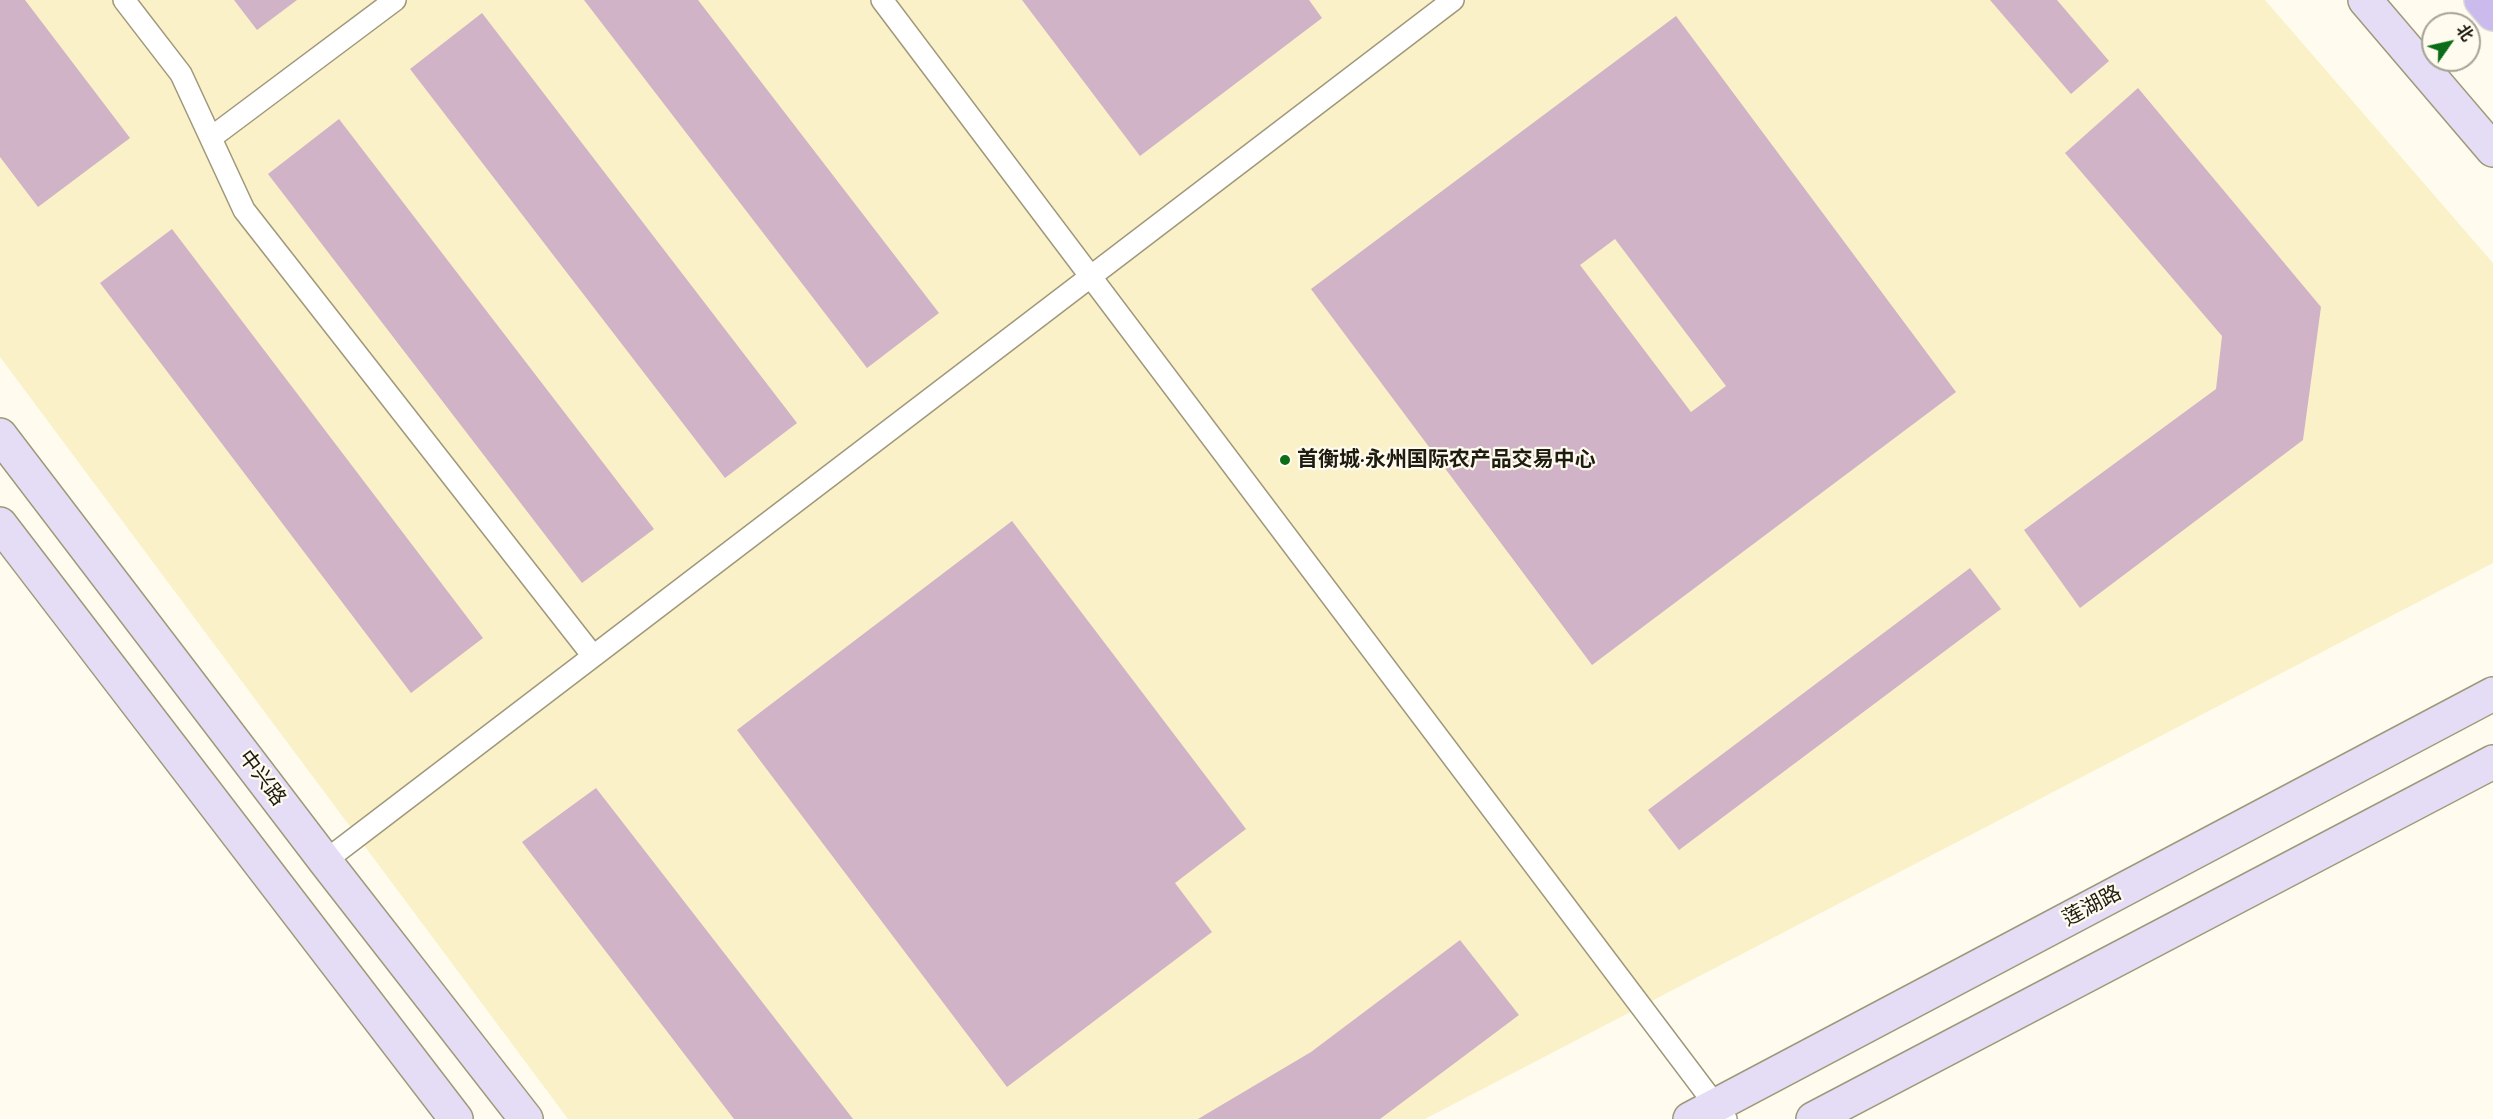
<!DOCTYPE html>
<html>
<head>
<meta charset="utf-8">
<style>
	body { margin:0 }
	#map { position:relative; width:2493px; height:1119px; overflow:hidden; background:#fffcef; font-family:"Alegreya Sans","Noto Sans SC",sans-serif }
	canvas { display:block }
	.north { position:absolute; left:2421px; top:12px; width:60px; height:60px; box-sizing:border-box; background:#fffcef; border:2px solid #a5a296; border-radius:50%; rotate:56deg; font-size:16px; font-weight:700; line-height:24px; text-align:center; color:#1e1c10 }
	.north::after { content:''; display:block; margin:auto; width:21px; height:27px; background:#0c6c17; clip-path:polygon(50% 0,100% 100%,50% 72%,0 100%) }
</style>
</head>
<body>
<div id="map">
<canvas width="2493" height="1119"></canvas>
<div class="north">北</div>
</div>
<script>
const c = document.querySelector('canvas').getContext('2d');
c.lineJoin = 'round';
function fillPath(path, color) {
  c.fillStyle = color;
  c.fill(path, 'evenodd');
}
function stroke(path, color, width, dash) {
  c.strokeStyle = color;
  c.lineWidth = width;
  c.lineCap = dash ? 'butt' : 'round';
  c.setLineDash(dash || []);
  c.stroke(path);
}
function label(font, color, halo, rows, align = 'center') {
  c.font = font + ' "Alegreya Sans","Noto Sans SC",sans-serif';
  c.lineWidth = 4.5;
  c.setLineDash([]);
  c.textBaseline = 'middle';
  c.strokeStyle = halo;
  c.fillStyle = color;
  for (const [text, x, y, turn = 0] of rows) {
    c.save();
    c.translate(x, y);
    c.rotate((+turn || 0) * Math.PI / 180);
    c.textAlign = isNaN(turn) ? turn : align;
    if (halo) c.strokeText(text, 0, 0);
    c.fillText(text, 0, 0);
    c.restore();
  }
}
fillPath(new Path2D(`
	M0,0H2265L2493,263V563L1425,1119H568L0,357Z`), '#faf1c9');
fillPath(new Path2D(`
	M0,0H25L130,138L38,207L0,157Z
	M234,0H297L257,30Z
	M584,0H698L939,313L867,368Z
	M1022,0H1309L1322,18L1140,156Z
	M1990,0H2057L2109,61L2071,94Z
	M482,13L797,423L725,478L410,69Z
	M1676,16L1956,392L1592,665L1311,289ZM1615,239L1726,386L1691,412L1580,265Z
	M2138,88L2321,307L2303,440L2080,608L2024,530L2216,389L2222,336L2065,153Z
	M339,119L654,529L582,583L268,174Z
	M172,229L483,638L411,693L100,283Z
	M1012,521L1246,829L1175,883L1212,932L1007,1087L737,730Z
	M1970,568L2001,609L1679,850L1648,810Z
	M596,788L853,1119H734L522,842Z
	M1460,940L1519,1015L1380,1119H1198L1311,1052Z`), '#d0b3c6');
const lane = new Path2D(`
	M124,0L181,74L244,210L593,656
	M882,0L1726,1119
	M212,137L395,0
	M325,861L1453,0`);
const secondary = new Path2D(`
	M2365,0L2493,150
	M0,435L325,861L526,1119
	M0,524L456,1119
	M1690,1119L2493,694
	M1813,1119L2493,762`);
const primary = new Path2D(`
	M2481,0L2493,14`);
stroke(lane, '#9f987a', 24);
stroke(secondary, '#9f987a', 36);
stroke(primary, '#dbdbd9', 36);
stroke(lane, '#fff', 21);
stroke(secondary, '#e5ddf6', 33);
stroke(primary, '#cbbbec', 33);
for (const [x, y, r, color] of [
	[1285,460,6,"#0c6c17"]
]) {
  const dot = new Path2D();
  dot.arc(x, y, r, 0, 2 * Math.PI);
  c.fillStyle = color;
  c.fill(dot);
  stroke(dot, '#fffcef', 2);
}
label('bold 21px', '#1e1c10', '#fffcef', [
	["首衡城·永州国际农产品交易中心",1297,460]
], 'left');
label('21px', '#1e1c10', '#fffcef', [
	["中兴路",262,778,53],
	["莲湖路",2092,906,-28]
]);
</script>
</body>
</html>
